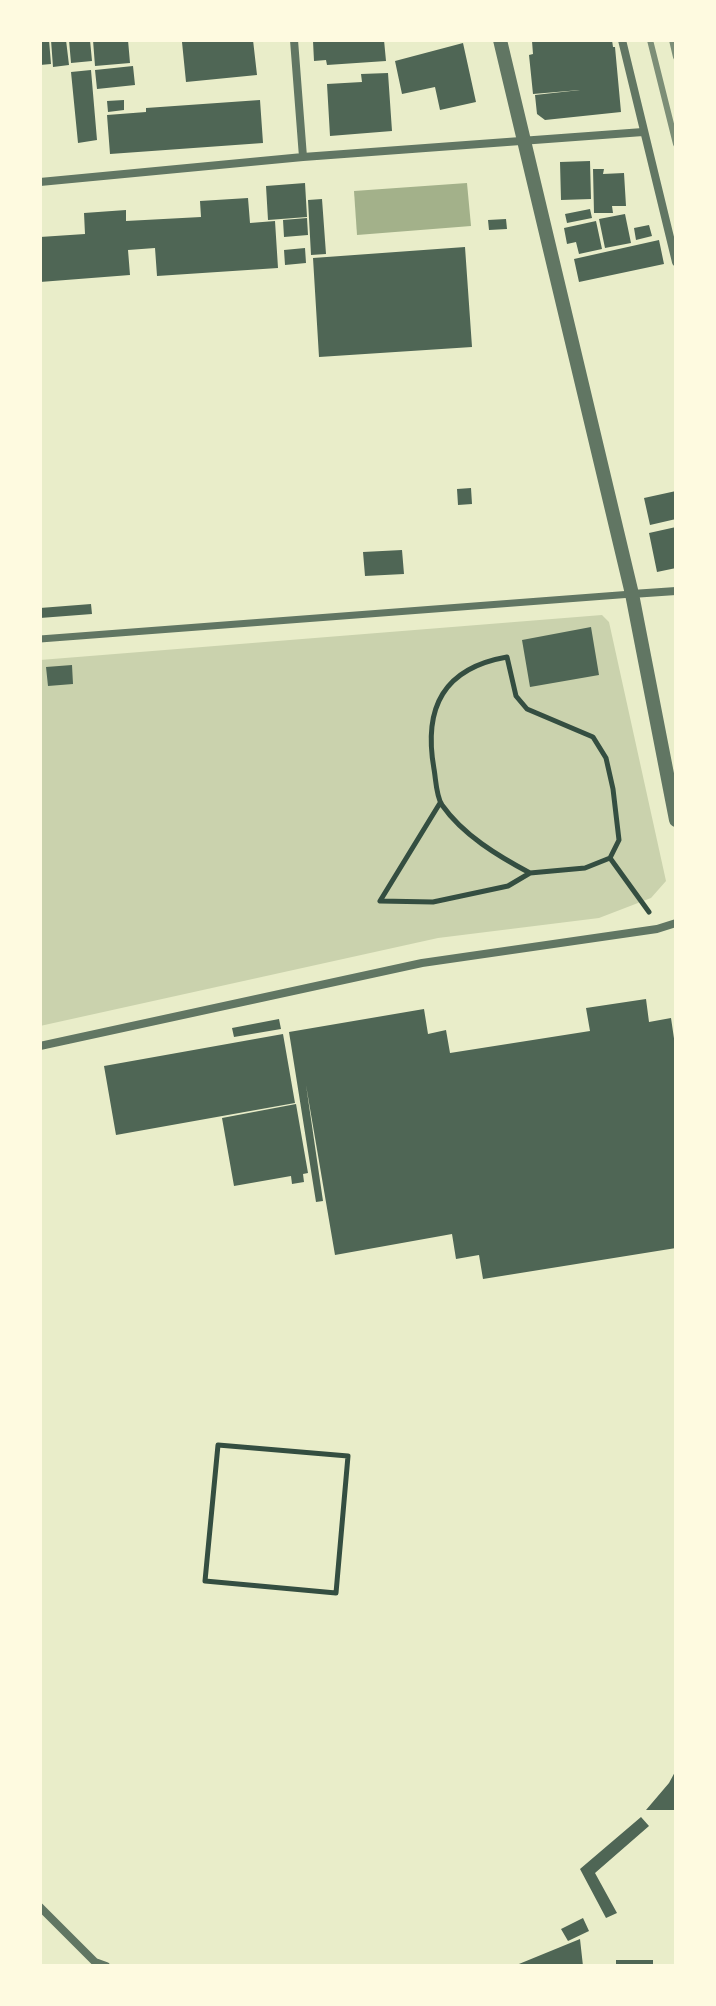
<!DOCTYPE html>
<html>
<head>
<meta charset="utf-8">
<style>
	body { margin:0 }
	#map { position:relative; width:716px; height:2006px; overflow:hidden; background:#e9edc9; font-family:"Fira Sans",sans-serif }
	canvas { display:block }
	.frame { position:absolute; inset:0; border:42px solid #fefae0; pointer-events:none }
</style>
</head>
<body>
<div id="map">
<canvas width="716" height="2006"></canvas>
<div class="frame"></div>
</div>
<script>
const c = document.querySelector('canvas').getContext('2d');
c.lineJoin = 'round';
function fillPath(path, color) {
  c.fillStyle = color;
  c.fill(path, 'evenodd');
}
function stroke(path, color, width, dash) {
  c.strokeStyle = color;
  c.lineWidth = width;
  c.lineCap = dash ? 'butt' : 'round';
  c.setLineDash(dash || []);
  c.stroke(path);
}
fillPath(new Path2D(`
	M602,615L609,622L666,881L651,898L599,918L438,938L40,1026V660Z`), '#cad2ad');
fillPath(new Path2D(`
	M467,183L471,226L357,235L354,191Z`), '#a3b18a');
fillPath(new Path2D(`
	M40,40H49L51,64L40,65Z
	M51,40H66L69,65L53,67Z
	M69,40H90L92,61L71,63Z
	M93,40H128L130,63L95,66Z
	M207,40H253L257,75L186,82L182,42Z
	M384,40L386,61L327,65L326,60L314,61L313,41Z
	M612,40L613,47H615L621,112L545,120L537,114L535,95L580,90L533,94L529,55L533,54L532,41Z
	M463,43L476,102L440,110L435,87L402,94L395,61Z
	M133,66L135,85L97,89L95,70Z
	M91,70L97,140L78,143L71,72Z
	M388,73L392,131L330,136L327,84L362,82L361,74Z
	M124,100V110L108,112L107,101Z
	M260,100L263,143L110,154L107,115L146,112V108Z
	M590,161L591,199L561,200L560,162Z
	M593,169H604L603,174L624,173L626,206H612L613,213H594Z
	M305,183L307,217L268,220L266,186Z
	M248,198L250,223L275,221L278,268L157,276L155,248L128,250L130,275L40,282V237L85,234L84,213L126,210V221L201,217L200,201Z
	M322,199L326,254L311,255L308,200Z
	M590,209L592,218L567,223L565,214Z
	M625,214L631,243L605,248L599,219Z
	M307,218L308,235L284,237L283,220Z
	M506,219L507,229L489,230L488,220Z
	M596,221L602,249L579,254L576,242L567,244L564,228Z
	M649,225L652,236L636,240L634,228Z
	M659,240L664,264L579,282L574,259Z
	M465,247L472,347L319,357L313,258Z
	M305,248L306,263L285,265L284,250Z
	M471,488L472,504L458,505L457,489Z
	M676,491V519L650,525L644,498Z
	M676,527V568L657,572L649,533Z
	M402,550L404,574L365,576L363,552Z
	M91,604L92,614L40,618V608Z
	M591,627L599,675L530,687L522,640Z
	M72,665L73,684L48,686L46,667Z
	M646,999L649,1022L671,1018L676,1052V1248L483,1279L479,1255L456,1259L452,1234L335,1255L306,1085L323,1201L316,1202L289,1032L424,1009L428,1034L446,1030L450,1053L590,1031L586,1008Z
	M279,1019L281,1029L234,1037L232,1028Z
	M283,1034L295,1103L116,1135L104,1066Z
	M296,1104L308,1173L303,1174L304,1182L292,1184L291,1176L234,1186L222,1118Z
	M676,1770V1810H646L669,1783Z
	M641,1817L649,1826L595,1873L617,1913L606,1918L580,1869Z
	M583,1918L589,1931L568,1941L561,1929Z
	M580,1939L583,1966H514Z
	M616,1960H653V1966H616Z`), '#4f6655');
stroke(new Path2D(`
	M440,803L380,901L433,902L508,886L530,873L585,868L610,858L619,840L613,789L606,758L593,737L527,709L516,696L507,657C444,668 423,707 434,769C436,780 436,796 442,805C463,835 498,856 530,873
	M610,858L649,912
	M218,1445L348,1456L336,1593L205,1581Z`), '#344e41', 5);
stroke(new Path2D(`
	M40,639L632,594`), '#617663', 7);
stroke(new Path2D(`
	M294,40L303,157
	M622,40L676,262
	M40,182L303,157L643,132
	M632,594L676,591
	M40,1046L422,963L657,929L676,923
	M40,1907L95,1962L106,1966`), '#617663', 8);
stroke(new Path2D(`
	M500,40L632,594L676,820`), '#617663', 14);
stroke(new Path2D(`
	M650,40L676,144
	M672,40L676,57`), '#7c8e77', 6);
</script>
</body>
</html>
